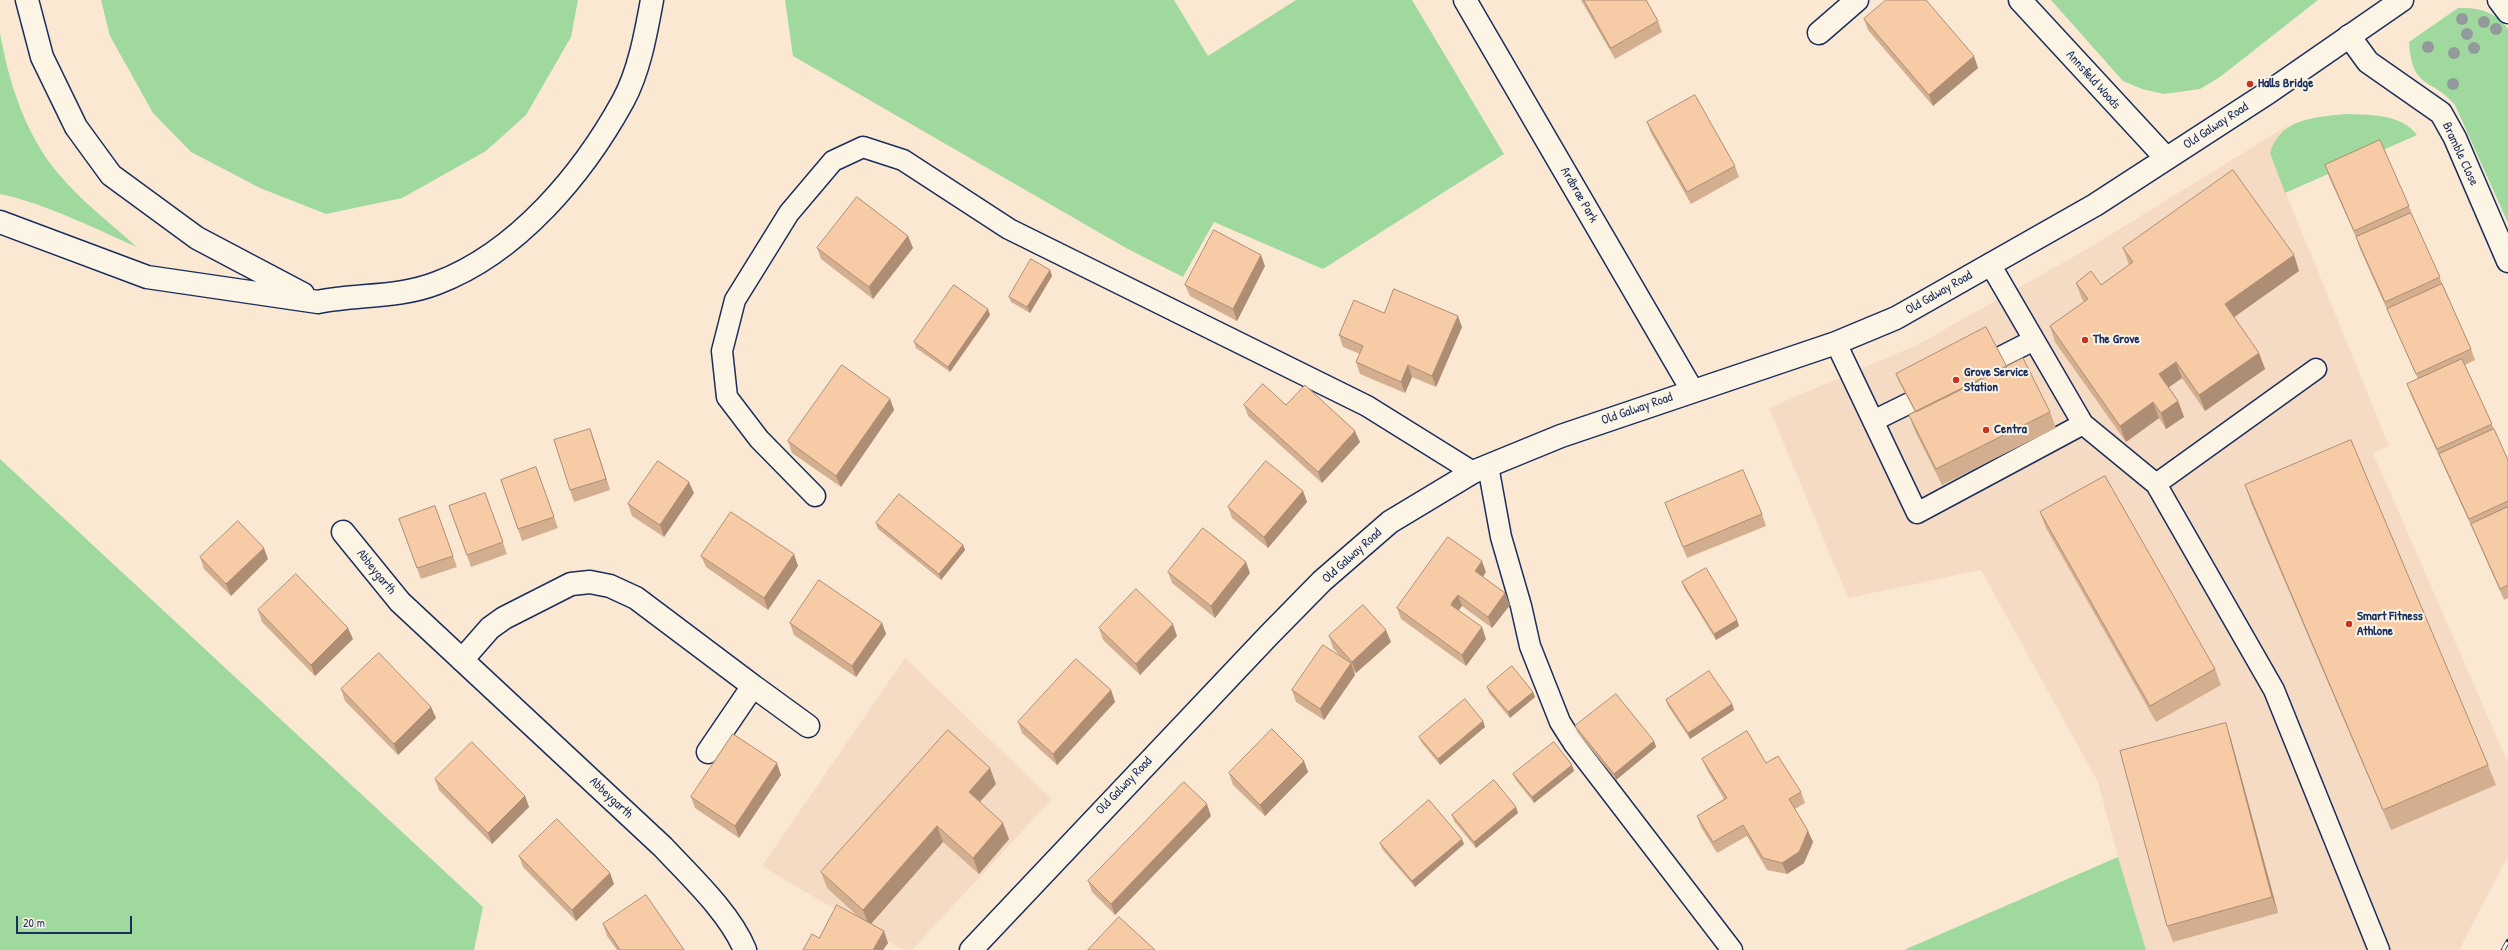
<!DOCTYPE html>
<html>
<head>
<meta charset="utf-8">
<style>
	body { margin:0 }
	#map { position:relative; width:2508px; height:950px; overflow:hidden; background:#fae8d2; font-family:"Patrick Hand",sans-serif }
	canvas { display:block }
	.scale { position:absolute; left:16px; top:916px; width:116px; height:18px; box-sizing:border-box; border:2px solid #1b2f5e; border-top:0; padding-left:5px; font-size:12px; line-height:14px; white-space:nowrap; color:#1b2f5e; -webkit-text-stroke:3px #fcf5e5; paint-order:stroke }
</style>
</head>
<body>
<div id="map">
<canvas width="2508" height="950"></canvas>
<div class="scale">20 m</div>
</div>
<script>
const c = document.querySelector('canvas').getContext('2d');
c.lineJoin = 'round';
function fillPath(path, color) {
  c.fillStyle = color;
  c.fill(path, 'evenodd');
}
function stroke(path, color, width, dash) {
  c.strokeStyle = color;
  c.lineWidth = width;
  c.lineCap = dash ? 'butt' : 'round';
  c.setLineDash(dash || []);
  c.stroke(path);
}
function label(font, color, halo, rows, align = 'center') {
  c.font = font + ' "Patrick Hand",sans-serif';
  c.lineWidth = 4;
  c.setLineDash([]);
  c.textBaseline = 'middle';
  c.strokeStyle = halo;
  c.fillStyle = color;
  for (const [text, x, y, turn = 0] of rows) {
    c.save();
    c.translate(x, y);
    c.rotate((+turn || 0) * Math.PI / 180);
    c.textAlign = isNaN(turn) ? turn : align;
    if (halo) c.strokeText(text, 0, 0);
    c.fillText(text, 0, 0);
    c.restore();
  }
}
fillPath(new Path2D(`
	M2290,124L2279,135L2270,154L2389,446L2373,453L2508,763V856L2459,950H2146L2129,898L2098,782L1981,570L1848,598L1769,408L1917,345L2089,248Z
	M905,658L1052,799L912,950H903L762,866Z`), '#f5dbc3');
fillPath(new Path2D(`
	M101,0H578L571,37L526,115L486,151L402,198L326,214L260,188L191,152L153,113L110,36Z
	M785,0H1174L1208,56L1296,0H1412L1504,154L1323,269L1214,222L1183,277L1126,248L793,56Z
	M2051,0H2318L2220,77L2200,89L2164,94L2142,89L2123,81Z
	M2458,8C2479,7 2496,12 2508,29V223L2455,105C2432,77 2412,91 2409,42Z
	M0,33C9,83 25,133 57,172C80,200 110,223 137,247C93,228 47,204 0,194Z
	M2347,114C2372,115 2401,114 2417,135L2285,193L2270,153C2280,118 2316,117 2347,114Z
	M0,459L483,907L474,950H0Z
	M2118,857L2146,950H1904Z`), '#a0d99e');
const service = new Path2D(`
	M1836,343L1917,513L2083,424L1990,264
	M1977,369L2034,340
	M1873,421L1934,391
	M2083,424L2156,484L2274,690L2379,950
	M1488,466L1501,537L1521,606L1530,646L1560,722L1574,744L1732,950
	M2156,484L2316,369
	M815,496L759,439L727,397L722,351L735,300L789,213L833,161L863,147L903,160L1009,229L1367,406L1473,472`);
const minor = new Path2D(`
	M1465,0L1692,390
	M2020,0L2166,158
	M2499,0L2508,12
	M1819,33L1857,0
	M2349,36L2368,62L2441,113L2455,138L2508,261
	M343,532L400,602L663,847C690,876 730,913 745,950
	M462,660L490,628L504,618L571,584L590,582L610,586L636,598L753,686L708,752
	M753,686L808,726`);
const secondary = new Path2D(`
	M971,950L1269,635L1322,581L1390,522L1473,472L1561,436L1836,343L1896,318L2095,205L2269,92L2402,0`);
const trunk = new Path2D(`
	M27,0L42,57L76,127L111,175L197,238L303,294
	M0,222L147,277L318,302C357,294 399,298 437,283C517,253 583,174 623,101C639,72 646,33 652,0`);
stroke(service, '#1b2f5e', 23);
stroke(minor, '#1b2f5e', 25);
stroke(secondary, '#1b2f5e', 25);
stroke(trunk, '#1b2f5e', 25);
stroke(service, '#fcf5e5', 20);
stroke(minor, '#fcf5e5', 22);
stroke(secondary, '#fcf5e5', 22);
stroke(trunk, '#fcf5e5', 22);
const rail = new Path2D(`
	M2503,950L2508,941`);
stroke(rail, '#1b2f5e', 4.5);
stroke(rail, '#fcf5e5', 3, [9]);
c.fillStyle = '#929a9b';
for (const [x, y] of [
	[2462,19],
	[2484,22],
	[2496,29],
	[2467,34],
	[2428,47],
	[2474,48],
	[2454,53],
	[2453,84]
]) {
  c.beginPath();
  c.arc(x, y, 6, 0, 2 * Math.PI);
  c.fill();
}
fillPath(new Path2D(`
	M1581,0H1646L1658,21L1662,32L1615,59Z
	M1864,19L1978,68L1933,106L1868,30Z
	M1647,122L1735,166L1739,177L1691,204L1651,133Z
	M2325,165L2409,206L2413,217L2471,349L2475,360L2465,365L2508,460V598L2504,600L2473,530L2411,395L2407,384L2418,379L2360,249L2356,237L2329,177Z
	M908,236L913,248L873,299L821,259L817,248Z
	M2123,248L2294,255L2299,271L2234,317L2259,353L2265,369L2205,411L2182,378L2169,387L2178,401L2184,417L2166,429L2159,418L2126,442L2055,342L2050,326L2084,302L2082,299L2076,283L2101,285L2129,265Z
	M1265,266L1237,321L1190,296L1185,285Z
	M1050,270L1052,276L1030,313L1011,302L1009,297Z
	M1384,313L1462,327L1436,387L1412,377L1405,393L1360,374L1356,362L1360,354L1343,347L1339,335Z
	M990,315L950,372L916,348L914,342Z
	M2007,367L2050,412L2056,428L1942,485L1915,431L1909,415L1915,412L1898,380L1896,374Z
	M890,399L894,410L841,487L792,453L788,441Z
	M1244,405H1286L1360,442L1322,483L1248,416Z
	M590,429L610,490L574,502L570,490Z
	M536,467L558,528L522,541L501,480Z
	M2245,485L2488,765L2496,785L2391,830L2252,505Z
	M1303,491L1307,502L1268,548L1232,518L1228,507Z
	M485,493L507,554L471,567L449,506Z
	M694,493L664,537L632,516L628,504Z
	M1665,503L1762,514L1766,526L1687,558Z
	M435,506L457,567L421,579L399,519Z
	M2040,512L2215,669L2221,685L2156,722L2046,528Z
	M876,523L963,545L965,550L941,580L878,529Z
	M701,556L798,566L768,610L706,567Z
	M200,557L268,559L231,596L204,569Z
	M1168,572L1250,573L1215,618L1172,583Z
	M1486,572L1483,577L1505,593L1510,605L1492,628L1462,606L1459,610L1486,639L1466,666L1401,619L1397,608Z
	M1682,582L1739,626L1716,640L1684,588Z
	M258,610L353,639L315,676L262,622Z
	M790,623H882L886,634L856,677L794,635Z
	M1099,628L1177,636L1140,675L1103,640Z
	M1329,636L1391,642L1356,673L1354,671L1355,675L1324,720L1296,702L1292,690L1340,656L1333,648Z
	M1487,687L1533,692L1535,697L1510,718L1489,693Z
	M341,689L431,707L436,718L398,755L345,701Z
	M1111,690L1115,702L1057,765L1022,733L1018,722Z
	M1666,700L1732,704L1734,710L1690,739L1668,706Z
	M1483,721L1485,727L1440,765L1422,743L1419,737Z
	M1575,726L1654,741L1656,747L1616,780L1577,732Z
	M2231,739L2278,913L2173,942L2167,926Z
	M1702,759L1766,763L1801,792L1805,803L1795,809L1808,831L1813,842L1804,863L1787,874L1767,870L1747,836L1717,853L1701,827L1697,816L1724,799L1707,770Z
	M1304,761L1308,772L1265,816L1233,785L1229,773Z
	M1574,771L1534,803L1515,779L1513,774Z
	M781,775L739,838L695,808L691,797Z
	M435,779L525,796L529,807L492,844L439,790Z
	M996,784L980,802L1009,839L979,874L943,842L871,924L888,943L883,950H803L819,938L861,919L827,888L821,872Z
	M1516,807L1518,813L1476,848L1454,821L1452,815Z
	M1211,816L1115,915L1092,892L1088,881Z
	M1380,843L1464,844L1415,887L1382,849Z
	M519,856L610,873L614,884L576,921L523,867Z
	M603,924L684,950H617L607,936Z`), '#d4af8f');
fillPath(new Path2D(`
	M1974,56L1978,68L1933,106L1929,95Z
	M908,236L913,248L873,299L869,287Z
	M1261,255L1265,266L1237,321L1233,309Z
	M2294,255L2299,271L2230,320L2225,304Z
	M1050,270L1052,276L1030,313L1027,307Z
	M988,309L990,315L950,372L948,367Z
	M1458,316L1462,327L1436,387L1432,376Z
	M2259,353L2265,369L2205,411L2199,395Z
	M2176,362L2182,378L2165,390L2159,374Z
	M1408,365L1412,377L1405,393L1401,382Z
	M890,399L894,410L841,487L836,476Z
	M2178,401L2184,417L2166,429L2161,413Z
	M2153,402L2159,418L2126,442L2120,426Z
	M590,429L594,440L610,490L606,479Z
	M1355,431L1360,442L1322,483L1318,472Z
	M689,482L694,493L664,537L660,525Z
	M1303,491L1307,502L1268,548L1264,537Z
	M963,545L965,550L941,580L939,574Z
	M264,548L268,559L231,596L226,584Z
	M794,554L798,566L768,610L764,598Z
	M1482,561L1486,572L1479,582L1475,571Z
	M1246,562L1250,573L1215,618L1211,606Z
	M1505,593L1510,605L1492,628L1488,617Z
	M1458,595L1462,606L1457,612L1451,605L1453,601Z
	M1737,620L1739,626L1716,640L1714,634Z
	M882,623L886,634L856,677L852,666Z
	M1173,624L1177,636L1140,675L1136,664Z
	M1482,627L1486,639L1466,666L1462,655Z
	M348,628L353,639L315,676L311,665Z
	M1386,630L1391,642L1356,673L1352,662Z
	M1351,663L1355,675L1324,720L1320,709Z
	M1111,690L1115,702L1057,765L1053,754Z
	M1533,692L1535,697L1510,718L1508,712Z
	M1732,704L1734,710L1690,739L1688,733Z
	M431,707L436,718L398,755L394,744Z
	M1483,721L1485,727L1440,765L1438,759Z
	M2226,723L2231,739L2278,913L2272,897Z
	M1654,741L1656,747L1616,780L1614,774Z
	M1304,761L1308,772L1265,816L1260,805Z
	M777,763L781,775L739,838L735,826Z
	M1572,765L1574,771L1534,803L1532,797Z
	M990,768L996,784L974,808L969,792Z
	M525,796L529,807L492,844L488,833Z
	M1207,804L1211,816L1115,915L1111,904Z
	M1516,807L1518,813L1476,848L1474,842Z
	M1003,823L1009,839L979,874L973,858Z
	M937,826L943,842L869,926L863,910Z
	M1808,831L1813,842L1804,863L1787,874L1782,863Z
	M1462,839L1464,844L1415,887L1412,881Z
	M610,873L614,884L576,921L572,910Z
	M884,931L888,943L883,950H873Z`), '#ad8e74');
const building = new Path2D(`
	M1584,0H1646L1658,21L1611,48Z
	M1886,0H1926L1974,56L1929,95L1864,19Z
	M1695,95L1735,166L1687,192L1647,122Z
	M2380,140L2409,206L2354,231L2325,165Z
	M2233,170L2294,255L2225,304L2259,353L2199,395L2176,362L2159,374L2178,401L2161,413L2153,402L2120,426L2050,326L2088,299L2076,283L2091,271L2101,285L2133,262L2123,248Z
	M857,197L908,236L869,287L817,248Z
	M2411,213L2440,277L2385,302L2356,237Z
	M1214,230L1261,255L1233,309L1185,285Z
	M1031,259L1050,270L1027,307L1009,297Z
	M2442,284L2471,349L2416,374L2387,309Z
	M954,285L988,309L948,367L914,342Z
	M1394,289L1458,316L1432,376L1408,365L1401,382L1356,362L1363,346L1339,335L1354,300L1384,313Z
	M1986,327L2007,367L1916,412L1896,374Z
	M2023,358L2050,412L1936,469L1909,415Z
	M2462,359L2492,424L2437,449L2407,384Z
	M842,365L890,399L836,476L788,441Z
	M1263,384L1286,405L1305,385L1355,431L1318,472L1244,405Z
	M590,429L606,479L570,490L554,440Z
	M2494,429L2508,460V501L2469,519L2439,454Z
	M2351,440L2488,765L2383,810L2245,485Z
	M658,461L689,482L660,525L628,504Z
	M1266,461L1303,491L1264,537L1228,507Z
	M536,467L554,517L518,529L501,480Z
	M1743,470L1762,514L1683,547L1665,503Z
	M2105,476L2215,669L2150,706L2040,512Z
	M485,493L503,542L467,555L449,506Z
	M899,494L963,545L939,574L876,523Z
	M435,506L453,556L417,568L399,519Z
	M2508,507V585L2500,589L2471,524Z
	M731,512L794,554L764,598L701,556Z
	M238,521L264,548L226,584L200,557Z
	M1203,528L1246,562L1211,606L1168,572Z
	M1448,537L1482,561L1475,571L1505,593L1488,617L1458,595L1453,601L1451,605L1482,627L1462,655L1397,608Z
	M1706,568L1737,620L1714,634L1682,582Z
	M296,574L348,628L311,665L258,610Z
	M819,580L882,623L852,666L790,623Z
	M1136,589L1173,624L1136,664L1099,628Z
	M1363,605L1386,630L1352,662L1329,636Z
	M1323,645L1351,663L1320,709L1292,690Z
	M379,653L431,707L394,744L341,689Z
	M1076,659L1111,690L1053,754L1018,722Z
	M1512,666L1533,692L1508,712L1487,687Z
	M1709,671L1732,704L1688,733L1666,700Z
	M1616,694L1654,741L1614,774L1575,726Z
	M1465,699L1483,721L1438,759L1419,737Z
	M2226,723L2272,897L2167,926L2120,751Z
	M1272,729L1304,761L1260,805L1229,773Z
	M948,730L990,768L969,792L1003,823L973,858L937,826L863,910L821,872Z
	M1747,731L1766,763L1778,756L1801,792L1789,799L1808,831L1799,852L1782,863L1763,858L1743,825L1713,842L1697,816L1727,798L1702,759Z
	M733,734L777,763L735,826L691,797Z
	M472,742L525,796L488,833L435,779Z
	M1554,742L1572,765L1532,797L1513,774Z
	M1494,780L1516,807L1474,842L1452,815Z
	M1184,782L1207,804L1111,904L1088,881Z
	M1429,800L1462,839L1412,881L1380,843Z
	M557,819L610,873L572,910L519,856Z
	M646,895L684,950H620L603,924Z
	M837,905L884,931L873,950H803L812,934L819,938Z
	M1119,917L1155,950H1088Z`);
fillPath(building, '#f7cba6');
stroke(building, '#ad8e74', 1);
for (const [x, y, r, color] of [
	[2250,84,4,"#c8321e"],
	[2085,340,4,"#c8321e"],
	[1956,380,4,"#c8321e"],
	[1986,430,4,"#c8321e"],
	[2349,624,4,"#c8321e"]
]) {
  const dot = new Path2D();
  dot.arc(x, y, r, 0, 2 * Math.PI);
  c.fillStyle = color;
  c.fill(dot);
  stroke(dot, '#fcf5e5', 1.5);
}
label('13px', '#1b2f5e', '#fcf5e5', [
	["Annsfield Woods",2093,80,48],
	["Old Galway Road",2216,126,-33],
	["Bramble Close",2460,154,65],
	["Ardbrae Park",1579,195,60],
	["Old Galway Road",1939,293,-30],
	["Old Galway Road",1637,409,-19],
	["Old Galway Road",1352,556,-42],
	["Abbeygarth",376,572,51],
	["Old Galway Road",1124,786,-46],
	["Abbeygarth",611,798,43]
]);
label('bold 13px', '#1b2f5e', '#fcf5e5', [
	["Halls Bridge",2258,84],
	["The Grove",2093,340],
	["Grove Service",1964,373],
	["Station",1964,388],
	["Centra",1994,430],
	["Smart Fitness",2357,617],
	["Athlone",2357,632]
], 'left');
</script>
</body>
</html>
